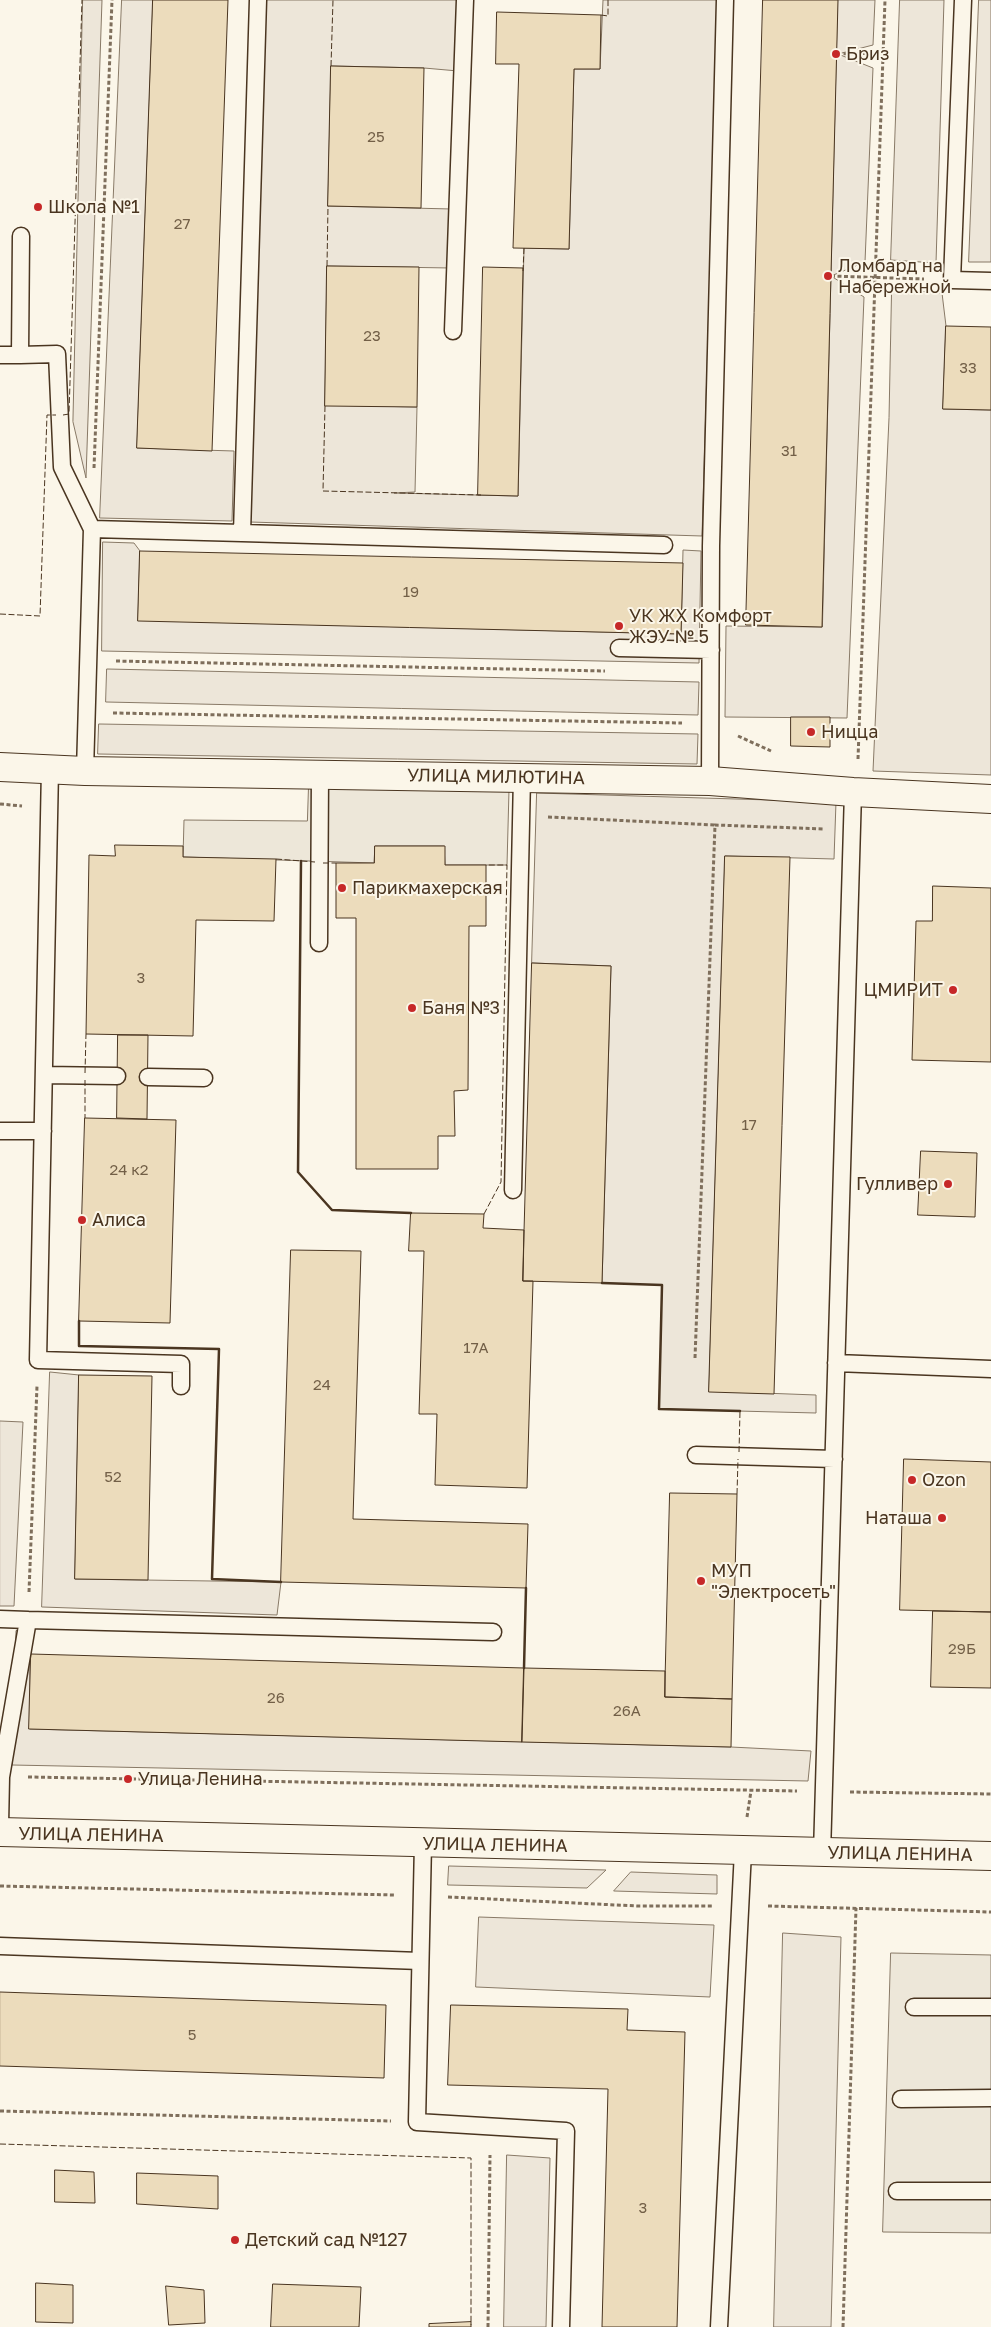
<!DOCTYPE html>
<html>
<head>
<meta charset="utf-8">
<style>
	body { margin:0 }
	canvas { display:block; background:#fbf6e9 }
</style>
</head>
<body>
<canvas width="991" height="2327"></canvas>
<script>
const c = document.querySelector('canvas').getContext('2d');
c.lineJoin = 'round';
function fillPath(path, color) {
  c.fillStyle = color;
  c.fill(path, 'evenodd');
}
function stroke(path, color, width, dash) {
  c.strokeStyle = color;
  c.lineWidth = width;
  c.lineCap = dash ? 'butt' : 'round';
  c.setLineDash(dash || []);
  c.stroke(path);
}
function label(font, color, halo, rows, align = 'center') {
  c.font = font + ' "Golos Text",sans-serif';
  c.lineWidth = 4;
  c.setLineDash([]);
  c.textBaseline = 'middle';
  c.strokeStyle = halo;
  c.fillStyle = color;
  for (const [text, x, y, turn = 0] of rows) {
    c.save();
    c.translate(x, y);
    c.rotate((+turn || 0) * Math.PI / 180);
    c.textAlign = isNaN(turn) ? turn : align;
    if (halo) c.strokeText(text, 0, 0);
    c.fillText(text, 0, 0);
    c.restore();
  }
}
const green = new Path2D(`
	M83,0H102L86,478L73,422Z
	M122,0H153L137,448L234,451L232,521L100,518Z
	M266,0H461L458,71L424,68L331,66L328,206L452,209L451,268L327,266L325,405L417,407L415,492L394,493L518,496L524,248L569,249L574,69H600L603,0H718L702,536L250,522Z
	M838,0H875L873,45L838,54L873,68L865,262L831,276L864,297L847,718L725,717L726,626L822,627Z
	M900,0H944L936,263L891,260Z
	M979,0H991V262H969Z
	M892,289L942,293L946,326L943,409L991,410V775L873,771L889,418Z
	M103,542L134,543L140,551L138,620L681,634L683,550L701,551L699,663L102,651Z
	M107,669L699,682L698,715L106,702Z
	M99,724L698,734L697,764L98,754Z
	M537,793L836,802L834,859L725,856L709,1391L816,1395V1413L659,1409L662,1285L602,1283L611,966L532,963Z
	M50,1372L79,1375L75,1579L281,1582L277,1615L42,1607Z
	M0,1421L23,1422L14,1606H0Z
	M30,1630V1729L731,1747L811,1751L808,1781L12,1765L16,1631Z
	M449,1866L606,1870L587,1888L448,1885Z
	M631,1872L717,1875V1894L614,1891Z
	M479,1917L714,1925L710,1997L476,1987Z
	M783,1933L841,1937L831,2327H774Z
	M507,2155L550,2158L546,2327H504Z`);
fillPath(green, '#ede6d9');
stroke(green, '#887966', 1);
const parking = new Path2D(`
	M309,784L509,790L507,865H445L444,846H375L374,863L183,857L184,820L307,821Z
	M891,1953L991,1955V2233L883,2232Z`);
fillPath(parking, '#ede7d9');
stroke(parking, '#887966', 1);
const building = new Path2D(`
	M153,0H228L212,451L137,448Z
	M763,0H838L822,627L746,625Z
	M497,12L601,15L600,69H574L569,249L513,248L519,64H496Z
	M331,66L424,68L421,208L328,206Z
	M327,266L419,267L417,407L325,406Z
	M483,267L523,268L518,496L478,495Z
	M946,326L991,327V410L943,409Z
	M140,551L683,563L681,634L138,621Z
	M791,717H830V747L791,746Z
	M115,845L183,846V857L276,859L274,921L196,920L193,1036L86,1034L89,855L115,856Z
	M375,846H445V865H486V926H469L468,1090L454,1091L455,1136H438V1169H356V918H336V863H374Z
	M725,856L790,857L774,1394L709,1392Z
	M933,886L991,888V1062L912,1060L916,921H932Z
	M532,963L611,966L602,1283L523,1281Z
	M118,1035H148L147,1119L117,1118Z
	M85,1118L176,1120L170,1323L79,1321Z
	M921,1151L977,1153L975,1217L918,1215Z
	M411,1213L484,1214L483,1228L524,1230L523,1281H533L527,1488L435,1485L437,1414H419L424,1251H409Z
	M291,1250L361,1251L353,1519L528,1524L526,1588L281,1582Z
	M79,1375L152,1376L148,1580L75,1579Z
	M904,1459L991,1462V1612L900,1610Z
	M670,1493L737,1494L732,1699L665,1697Z
	M933,1611L991,1612V1688L931,1687Z
	M31,1654L524,1668L522,1742L29,1729Z
	M524,1668L665,1671V1697L732,1699L731,1747L522,1742Z
	M0,1992L386,2005L384,2078L0,2066Z
	M451,2005L628,2009L627,2030L685,2032L677,2327H602L608,2089L448,2085Z
	M55,2170L94,2172L95,2203L55,2202Z
	M137,2173L218,2176V2209L137,2204Z
	M36,2283L73,2285V2323L36,2322Z
	M273,2284L361,2287L359,2327H271Z
	M166,2286L204,2290L205,2323L169,2325Z
	M471,2322V2327H429V2324Z`);
fillPath(building, '#ecdcbc');
stroke(building, '#4a3520', 1);
const lane = new Path2D(`
	M963,0L952,280L991,281
	M21,236L20,355L57,354L62,467L92,529
	M453,331L465,0
	M0,355H20
	M242,533L664,545
	M619,648L711,650
	M50,769L38,1360L181,1364V1386
	M85,771L92,529L242,533L258,0
	M710,781L711,546L725,0
	M319,943L320,774
	M44,1075L117,1076
	M148,1077L204,1078
	M0,1131H43
	M513,1190L522,777
	M836,1363L991,1369
	M696,1455L834,1459
	M0,1619L28,1620L1,1777L0,1825
	M28,1620L493,1632
	M423,1843L417,2122L566,2131L561,2327
	M822,1853L853,792
	M0,1946L420,1961
	M914,2007H991
	M901,2099L991,2098
	M897,2191H991
	M719,2327L743,1851`);
const street = new Path2D(`
	M0,767L85,771L710,781L853,792L991,799`);
const secondary = new Path2D(`
	M0,1832L991,1856`);
stroke(lane, '#4a3520', 19);
stroke(street, '#4a3520', 30);
stroke(secondary, '#4a3520', 30);
stroke(new Path2D(`
	M837,54L882,53
	M831,276L924,279
	M94,468L112,0
	M116,661L605,671
	M113,713L682,723
	M738,736L771,751
	M858,759L885,0
	M0,804L22,806
	M548,817L715,825
	M695,1358L715,825L824,829
	M29,1592L37,1386
	M28,1777L797,1791
	M850,1792L991,1794
	M747,1817L751,1791
	M0,1886L394,1895
	M448,1897L638,1906H714
	M768,1906L991,1912
	M0,2111L391,2121
	M488,2327L490,2155
	M843,2327L856,1908`), '#7f6f5c', 3, [4, 2.5]);
stroke(lane, '#fbf6e9', 16);
stroke(street, '#fbf6e9', 28);
stroke(secondary, '#fbf6e9', 28);
stroke(new Path2D(`
	M601,15L608,16V0
	M331,66L333,0
	M327,266L328,206
	M523,271L524,248
	M325,406L323,491L481,495
	M63,415L69,414L82,0
	M0,614L40,616L47,415H56
	M276,859L315,862
	M323,863H336
	M85,1073L86,1034
	M85,1080V1118
	M484,1214L501,1182L507,865H486
	M739,1452L740,1411
	M737,1494L738,1459
	M0,2144L471,2158V2325`), '#4a3520', 1, [6, 2.5]);
stroke(new Path2D(`
	M301,861L298,1172L332,1210L411,1213
	M602,1283L662,1285L659,1409L740,1411
	M79,1321V1346L219,1349L212,1579L281,1582
	M524,1668L526,1588`), '#4a3520', 2.5);
for (const [x, y, r, color] of [
	[836,54,5,"#c62828"],
	[38,207,5,"#c62828"],
	[828,276,5,"#c62828"],
	[619,626,5,"#c62828"],
	[811,732,5,"#c62828"],
	[342,888,5,"#c62828"],
	[953,990,5,"#c62828"],
	[412,1008,5,"#c62828"],
	[948,1184,5,"#c62828"],
	[82,1220,5,"#c62828"],
	[912,1480,5,"#c62828"],
	[942,1518,5,"#c62828"],
	[701,1581,5,"#c62828"],
	[128,1779,5,"#c62828"],
	[235,2240,5,"#c62828"]
]) {
  const dot = new Path2D();
  dot.arc(x, y, r, 0, 2 * Math.PI);
  c.fillStyle = color;
  c.fill(dot);
  stroke(dot, '#fbf6e9', 2);
}
label('15px', '#725f47', null, [
	["25",376,137],
	["27",182,224],
	["23",372,336],
	["33",968,368],
	["31",789,451],
	["19",411,592],
	["3",141,978],
	["17",749,1125],
	["24 к2",129,1170],
	["17А",476,1348],
	["24",322,1385],
	["52",113,1477],
	["29Б",962,1649],
	["26",276,1698],
	["26А",627,1711],
	["5",192,2035],
	["3",643,2208]
]);
label('18px', '#4a3520', '#fbf6e9', [
	["Бриз",846,54],
	["Школа №1",48,207],
	["Ломбард на",838,266],
	["Набережной",838,287],
	["УК ЖХ Комфорт",629,616],
	["ЖЭУ № 5",629,637],
	["Ницца",821,732],
	["Парикмахерская",352,888],
	["ЦМИРИТ",943,990,"right"],
	["Баня №3",422,1008],
	["Гулливер",938,1184,"right"],
	["Алиса",92,1220],
	["Ozon",922,1480],
	["Наташа",932,1518,"right"],
	["МУП",711,1571],
	["\"Электросеть\"",711,1592],
	["Улица Ленина",138,1779],
	["Детский сад №127",245,2240]
], 'left');
label('18px', '#4a3520', '#fbf6e9', [
	["УЛИЦА МИЛЮТИНА",496,777,1],
	["УЛИЦА ЛЕНИНА",91,1835,1],
	["УЛИЦА ЛЕНИНА",495,1845,1],
	["УЛИЦА ЛЕНИНА",900,1854,1]
]);
</script>
</body>
</html>
